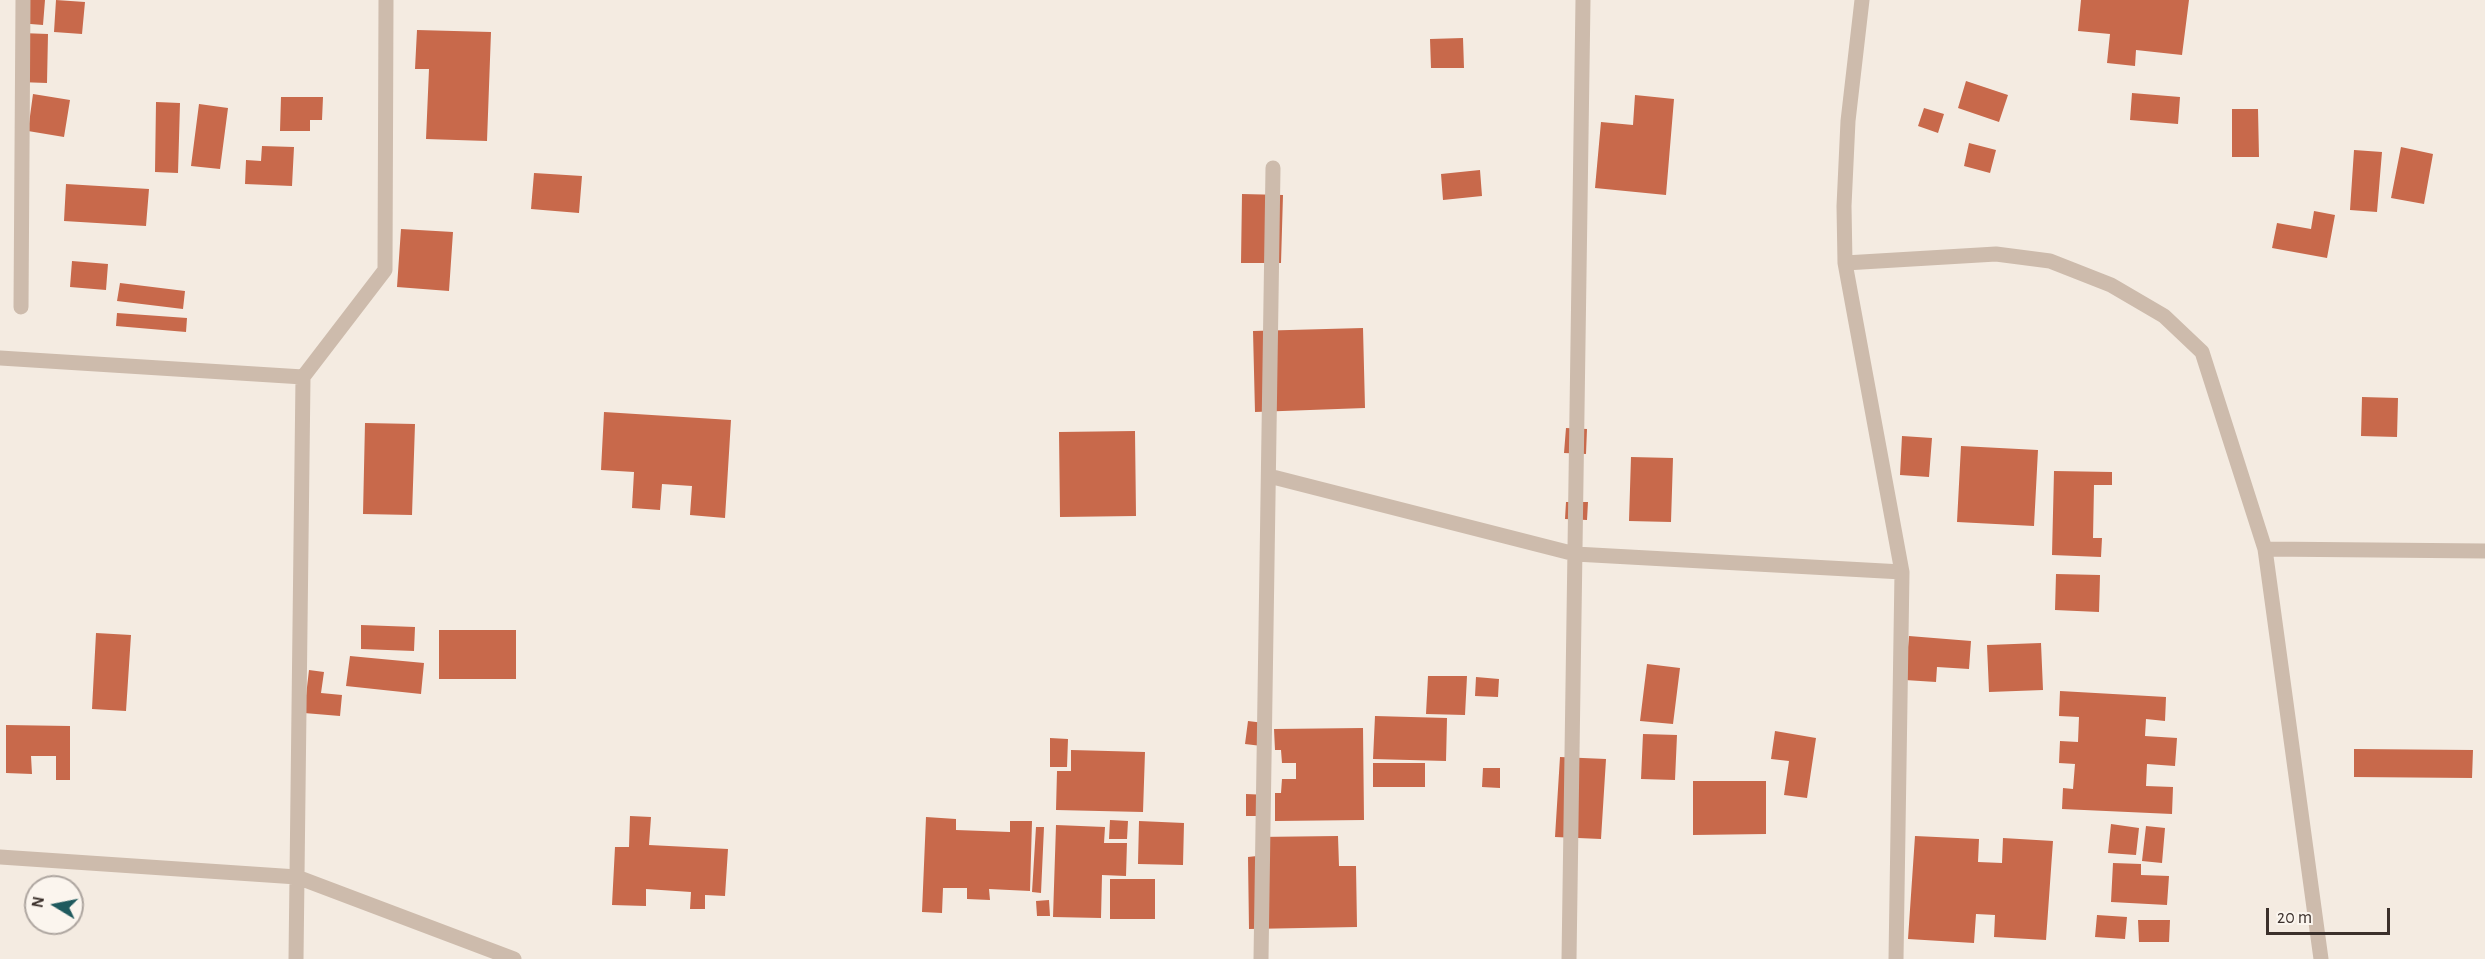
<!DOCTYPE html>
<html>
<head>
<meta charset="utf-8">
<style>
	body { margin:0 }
	#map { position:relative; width:2485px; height:959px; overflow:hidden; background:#f4ebe1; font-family:"Alegreya Sans",sans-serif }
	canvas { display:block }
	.north { position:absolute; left:24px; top:875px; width:60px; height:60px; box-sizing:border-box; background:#fbf5ee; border:2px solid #aea6a0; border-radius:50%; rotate:280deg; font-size:16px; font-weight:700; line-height:24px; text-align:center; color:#3b302b }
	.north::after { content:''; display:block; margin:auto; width:21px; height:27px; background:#1f5a5e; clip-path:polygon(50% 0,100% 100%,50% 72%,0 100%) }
	.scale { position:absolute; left:2266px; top:908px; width:124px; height:27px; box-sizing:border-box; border:3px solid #3b302b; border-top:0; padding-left:8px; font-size:18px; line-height:21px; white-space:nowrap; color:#3b302b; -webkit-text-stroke:4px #fbf5ee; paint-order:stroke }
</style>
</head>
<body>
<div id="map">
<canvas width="2485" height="959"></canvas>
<div class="north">N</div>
<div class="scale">20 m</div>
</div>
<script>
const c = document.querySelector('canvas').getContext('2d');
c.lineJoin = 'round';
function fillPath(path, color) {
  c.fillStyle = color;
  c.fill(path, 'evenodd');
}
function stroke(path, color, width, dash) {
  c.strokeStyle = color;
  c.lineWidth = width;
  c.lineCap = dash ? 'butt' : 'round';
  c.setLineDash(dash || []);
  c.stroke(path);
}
fillPath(new Path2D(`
	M20,0H45L43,25L18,23Z
	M56,0L85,2L82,34L54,32Z
	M2081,0H2189L2182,55L2136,50L2135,66L2107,63L2110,34L2078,31Z
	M417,30L491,32L487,141L426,139L429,69H415Z
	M21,33L48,34L47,83L19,82Z
	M1463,38L1464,68H1431L1430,39Z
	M1966,81L2008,95L1999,122L1958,108Z
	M2132,93L2180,97L2178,124L2130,120Z
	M33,94L70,100L64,137L28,131Z
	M1635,95L1674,99L1666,195L1595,188L1601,122L1633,125Z
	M281,97H323L322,120H310V131H280Z
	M156,102L180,103L178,173L155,172Z
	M199,104L228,108L220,169L191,166Z
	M1924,108L1944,114L1938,133L1918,126Z
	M2232,109H2258L2259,157H2232Z
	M1969,143L1996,150L1990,173L1964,166Z
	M262,146L294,147L292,186L245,184L246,160L261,161Z
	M2401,147L2433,154L2424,204L2391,198Z
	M2354,150L2382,152L2377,212L2350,210Z
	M1480,170L1482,196L1443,200L1441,174Z
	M534,173L582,176L579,213L531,209Z
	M66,184L149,189L146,226L64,221Z
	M1242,194L1283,195L1281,263H1241Z
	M2314,211L2335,215L2327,258L2272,248L2277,223L2311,229Z
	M401,229L453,232L449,291L397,287Z
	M72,261L108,264L106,290L70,287Z
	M120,283L185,291L183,309L117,301Z
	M117,313L187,318L186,332L116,326Z
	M1363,328L1365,408L1255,412L1253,331Z
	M2362,397L2398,398L2397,437L2361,436Z
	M604,412L731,420L725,518L690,515L692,486L662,484L660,510L632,508L634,472L601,470Z
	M365,423L415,424L412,515L363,514Z
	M1566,428L1587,429L1586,454L1564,453Z
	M1135,431L1136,516L1060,517L1059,432Z
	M1902,436L1932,438L1929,477L1900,475Z
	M1961,446L2038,450L2034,526L1957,522Z
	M1631,457L1673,458L1671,522L1629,521Z
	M2054,471L2112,472V485H2094L2093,538H2102L2101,557L2052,555Z
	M1566,502H1588L1587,520L1565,519Z
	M2056,574L2100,575L2099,612L2055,610Z
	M361,625L415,627L414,651L361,649Z
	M439,630H516V679H439Z
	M96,633L131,635L126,711L92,709Z
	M1909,636L1971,641L1969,669L1937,667L1936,682L1905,680Z
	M2041,643L2043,690L1989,692L1987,645Z
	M350,656L424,663L421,694L346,686Z
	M1647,664L1680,668L1673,724L1640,721Z
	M309,670L324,672L321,693L342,695L340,716L304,713Z
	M1428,676H1467L1465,715L1426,714Z
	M1476,677L1499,679L1498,697L1475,696Z
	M2060,691L2166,697L2165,721L2146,719L2145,736L2177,738L2175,766L2147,764L2146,786L2173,787L2172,814L2062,809L2063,788L2073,789L2075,764L2059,763L2060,741L2078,742L2079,717L2059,716Z
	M1375,716L1447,718L1446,761L1373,759Z
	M1248,721L1272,724L1270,747L1245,744Z
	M6,725L70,726V780H56V756H31L32,774L6,773Z
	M1363,728L1364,820L1275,821V793H1281L1282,779H1296V763H1282L1281,750H1275L1274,729Z
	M1775,731L1816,738L1807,798L1784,795L1789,761L1771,759Z
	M1643,734L1677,735L1675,780L1641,779Z
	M1050,738L1068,739L1067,767H1050Z
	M2354,749L2473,750L2472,778L2354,777Z
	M1071,750L1145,752L1143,812L1056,810L1057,771H1071Z
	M1560,757L1606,759L1601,839L1555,837Z
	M1373,763H1425V787H1373Z
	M1483,768H1500V788L1482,787Z
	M1693,781H1766V834L1693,835Z
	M1246,794L1268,795L1267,816H1246Z
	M630,816L651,817L649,845L728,849L725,896L705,895V909H690L691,892L646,889V906L612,905L615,847H629Z
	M926,817L956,819V830L1010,832V821H1032L1030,891L989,889L990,900L967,899V888H943L942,913L922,912Z
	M1110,820L1128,821L1127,839H1109Z
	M1139,821L1184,823L1183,865L1138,864Z
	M2111,824L2139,828L2136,855L2108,853Z
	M1056,825L1105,827L1104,843H1127L1126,876L1102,875L1101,918L1053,917Z
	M2146,826L2165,828L2162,863L2142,861Z
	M1036,827H1044L1041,893L1032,892Z
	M1338,836L1339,866H1356L1357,927L1249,929L1248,857L1257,856V837Z
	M1915,836L1979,839L1978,862L2002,863L2003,838L2053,841L2046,940L1994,937L1995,915L1976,914L1974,943L1908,939Z
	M2113,863L2141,864V875L2169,876L2167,905L2111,902Z
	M1110,879H1155V919H1110Z
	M1049,900L1050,916H1037L1036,901Z
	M2097,915L2127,917L2125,939L2095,937Z
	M2138,920H2170L2169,942H2139Z`), '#c8694b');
stroke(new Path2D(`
	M1862,0L1848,121L1844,206L1845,263L1902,572L1896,959
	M1845,263L1996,254L2050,261L2111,285L2164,316L2202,352L2265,549L2321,959
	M21,307L23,0
	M0,358L303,377
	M1269,476L1575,554L1902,572
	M2265,549L2485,551
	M0,857L297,877L514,959
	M296,959L303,377L385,270L386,0
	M1261,959L1273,168
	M1569,959L1583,0`), '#cdbbac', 15);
</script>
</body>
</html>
